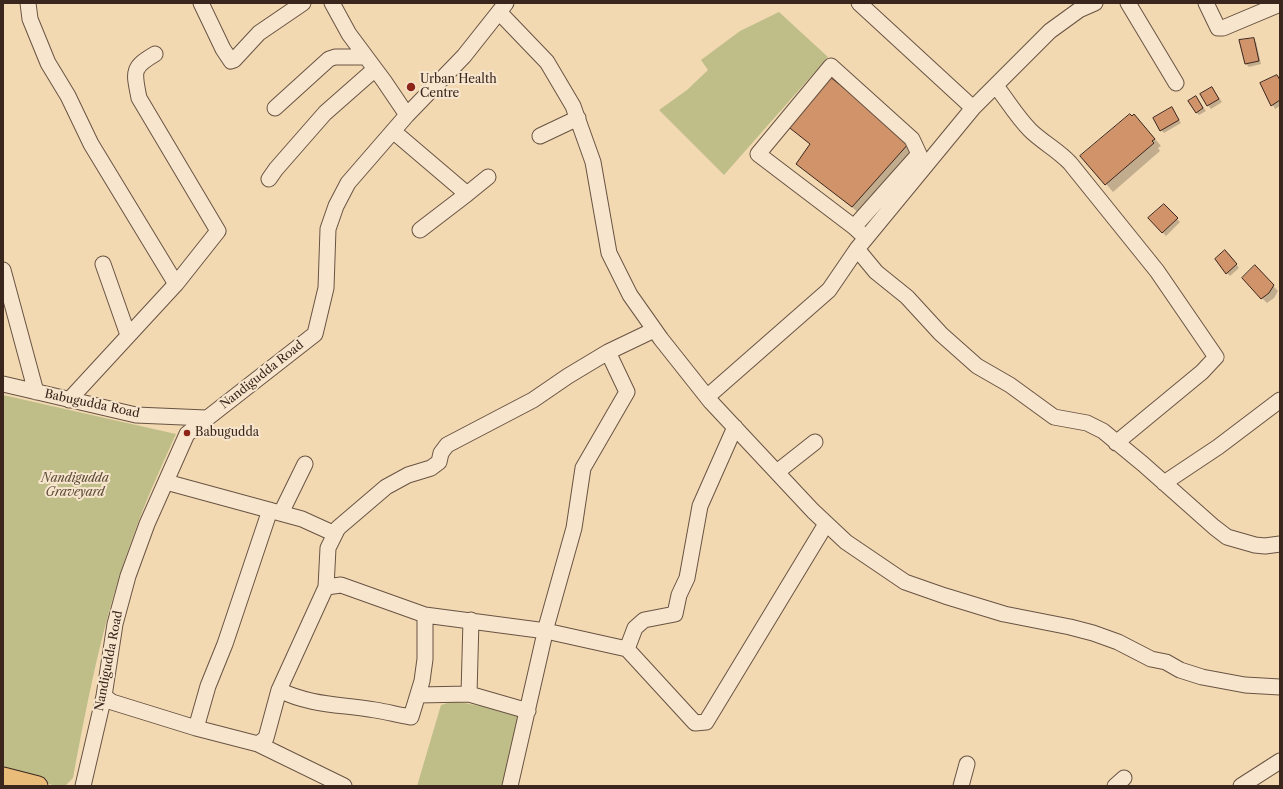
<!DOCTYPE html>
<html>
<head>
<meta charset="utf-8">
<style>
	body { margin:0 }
	#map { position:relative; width:1283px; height:789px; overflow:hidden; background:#f2d9b2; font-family:"Libre Caslon Text",serif }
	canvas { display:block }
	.frame { position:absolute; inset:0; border:4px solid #3b261e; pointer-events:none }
</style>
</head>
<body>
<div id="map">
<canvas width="1283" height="789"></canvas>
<div class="frame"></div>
</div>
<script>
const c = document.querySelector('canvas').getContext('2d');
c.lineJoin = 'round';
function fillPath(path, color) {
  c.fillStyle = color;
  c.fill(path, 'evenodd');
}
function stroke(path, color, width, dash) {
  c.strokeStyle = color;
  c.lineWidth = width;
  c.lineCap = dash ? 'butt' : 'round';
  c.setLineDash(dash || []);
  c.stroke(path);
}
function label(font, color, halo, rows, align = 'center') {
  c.font = font + ' "Libre Caslon Text",serif';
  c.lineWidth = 4;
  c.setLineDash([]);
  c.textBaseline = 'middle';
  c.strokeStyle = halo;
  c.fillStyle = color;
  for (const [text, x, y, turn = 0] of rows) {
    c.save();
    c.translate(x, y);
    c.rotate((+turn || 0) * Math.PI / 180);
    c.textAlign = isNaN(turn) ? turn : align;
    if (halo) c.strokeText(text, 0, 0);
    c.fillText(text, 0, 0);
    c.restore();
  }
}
fillPath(new Path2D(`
	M779,12L828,57L724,175L659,110L687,90L708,70L701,60L740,31Z
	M3,395L176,434C163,463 149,493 138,523C106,605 89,692 73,778L65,786H56L3,771Z
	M454,701L517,713L520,725L505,786H417L441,705Z`), '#bfbe89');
fillPath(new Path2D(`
	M1253,39L1256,42L1261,64L1249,67L1246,64Z
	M1276,76L1280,80V106L1275,109L1261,84Z
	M829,78L916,149L859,213L798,164L811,145L788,125Z
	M1212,88L1222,102L1211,109L1208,105Z
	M1196,97L1206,111L1199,115L1196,112Z
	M1172,108L1181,123L1164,133L1161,130Z
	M1132,117L1141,122L1161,146L1158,148L1160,151L1113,192L1082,156Z
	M1164,205L1180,222L1166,236L1150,219Z
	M1229,254L1239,268L1230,276L1227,273Z
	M1255,267L1278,291L1274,298L1267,303L1262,298Z`), '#0003');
const building = new Path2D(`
	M1254,38L1259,61L1245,64L1239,40Z
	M1277,75L1280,80V100L1271,106L1260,83Z
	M829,76L910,142L852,207L796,164L810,144L786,125Z
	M1212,87L1219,99L1207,106L1200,94Z
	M1196,96L1203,108L1196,113L1188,101Z
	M1172,107L1179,120L1160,131L1153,118Z
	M1130,114L1132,116L1134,114L1155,139L1152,141L1154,143L1105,185L1080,156Z
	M1164,204L1178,218L1162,233L1148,218Z
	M1225,250L1237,264L1226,274L1215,259Z
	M1255,265L1274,285L1269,293L1261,299L1242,278Z`);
fillPath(building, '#d0936a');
stroke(building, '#3b261e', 1);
const minor = new Path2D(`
	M28,3L30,19L48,63L68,96L91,144L176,284
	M201,3L223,49L231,61L234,60L259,33L303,3
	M332,3L349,34L384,81L407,115
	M859,3L973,108
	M1128,3L1176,83
	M1206,3L1218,28H1223L1280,4
	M500,13L547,62L573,106L593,162L609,253L630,295L661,339L711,402L813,511L846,542L905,582L945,596L1004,614L1070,627L1093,633L1118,642L1151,659L1166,662L1180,670L1202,677L1245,685L1280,687
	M996,86C1007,100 1017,117 1030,130C1042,142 1058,150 1070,163L1157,271L1216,357L1202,372L1116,443
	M275,108L329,59L335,57H365
	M393,131L467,194L420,230
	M540,136L578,118
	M269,179L276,169L325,113L375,69
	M467,194L488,177
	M854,227L758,154L831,66L912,139L919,154L854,227L866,238
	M857,249L876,272L907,297L941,334L977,366L1010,385L1054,417L1087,423L1103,431L1143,464L1214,527L1227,537L1255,545L1265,546L1280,544
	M103,264L128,335
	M3,270L36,392
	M3,384L136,415L206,418
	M707,397L829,290L857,249L973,108L1050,31L1079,10L1095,3
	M69,400L176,284L218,231L139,98C134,72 131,68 155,54
	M777,472L815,442
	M166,482L302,519L335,534
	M1164,483L1218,447L1280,400
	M281,513L305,464
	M326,587L328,548L338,528L386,487L408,475L431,468L439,462L441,453L447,445L533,400L568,376L608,352L654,330
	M627,649L635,628L644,620L675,614L679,595L687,578L700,506L735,427
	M279,690C312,706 341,704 375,710C387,712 399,715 411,717L422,681L425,659V615
	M469,694L471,620
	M418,695L469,694L528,711
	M104,696L112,702L196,728L258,744L266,738L279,690L326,587L341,585L425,615L546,631L627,649L695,723L706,722L826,524
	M196,728L208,686L225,644L270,510
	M258,744L344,786
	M83,786L104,696L115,624L128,576L147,524L187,434L315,334L326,288L328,229L336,206L348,183L407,115L464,56L506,3
	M510,786L547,624L574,528L583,468L627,392L608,352
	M961,786L967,764
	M1115,786L1124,778
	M1241,786L1280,761`);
const major = new Path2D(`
	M3,777L38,786`);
stroke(minor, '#695343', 17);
stroke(major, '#3b261e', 21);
stroke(minor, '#f7e6cd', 15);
stroke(major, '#e9bc79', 19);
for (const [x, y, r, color] of [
	[411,87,5,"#8f2418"],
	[187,433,4,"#8f2418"]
]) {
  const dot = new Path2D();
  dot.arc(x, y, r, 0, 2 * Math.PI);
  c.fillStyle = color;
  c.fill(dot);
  stroke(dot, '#f7e6cd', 1.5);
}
label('12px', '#3b261e', '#f7e6cd', [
	["Urban Health",420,80],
	["Centre",420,94],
	["Babugudda",195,433]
], 'left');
label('12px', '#3b261e', '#f7e6cd', [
	["Nandigudda Road",262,375,-38],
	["Babugudda Road",92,404,12],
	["Nandigudda Road",109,661,-79]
]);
label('italic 12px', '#5c4c39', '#f7e6cd', [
	["Nandigudda",75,479],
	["Graveyard",75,493]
]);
</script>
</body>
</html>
